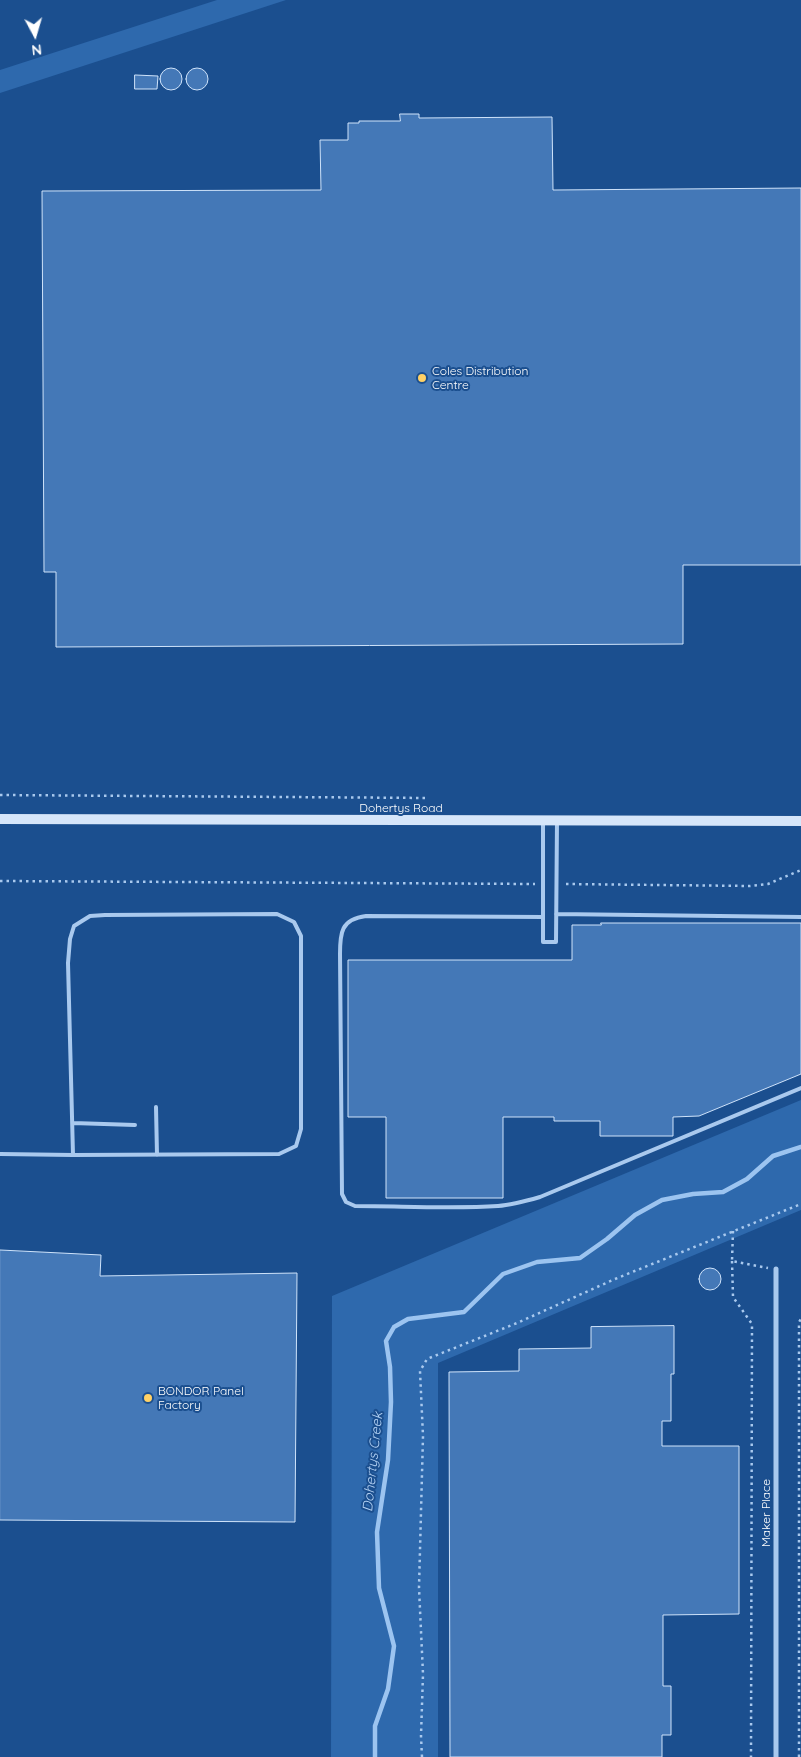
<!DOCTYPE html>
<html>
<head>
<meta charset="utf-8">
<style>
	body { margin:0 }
	#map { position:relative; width:801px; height:1757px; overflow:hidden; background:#1b4f8f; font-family:Quicksand,sans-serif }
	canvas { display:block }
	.north { position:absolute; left:10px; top:10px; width:50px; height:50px; -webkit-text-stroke:4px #1b4f8f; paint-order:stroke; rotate:174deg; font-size:14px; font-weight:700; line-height:20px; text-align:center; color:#fff }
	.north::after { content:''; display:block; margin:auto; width:18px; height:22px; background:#fff; clip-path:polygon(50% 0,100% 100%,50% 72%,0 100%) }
</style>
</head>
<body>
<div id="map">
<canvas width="801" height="1757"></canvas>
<div class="north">N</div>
</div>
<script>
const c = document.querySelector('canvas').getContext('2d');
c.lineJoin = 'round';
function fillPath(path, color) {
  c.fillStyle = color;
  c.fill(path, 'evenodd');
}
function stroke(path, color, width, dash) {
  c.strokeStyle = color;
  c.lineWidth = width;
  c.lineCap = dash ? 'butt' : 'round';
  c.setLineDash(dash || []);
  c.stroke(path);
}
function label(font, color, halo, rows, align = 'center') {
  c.font = font + ' Quicksand,sans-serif';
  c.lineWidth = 4;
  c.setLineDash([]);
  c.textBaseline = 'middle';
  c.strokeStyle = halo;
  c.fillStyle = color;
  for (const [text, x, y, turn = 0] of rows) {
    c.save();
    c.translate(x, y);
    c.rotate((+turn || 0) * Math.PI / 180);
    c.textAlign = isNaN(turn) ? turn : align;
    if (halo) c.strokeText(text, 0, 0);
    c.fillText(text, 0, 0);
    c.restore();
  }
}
fillPath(new Path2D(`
	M217,0H286L0,93V70Z
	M801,1100V1210L438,1363V1757H331L332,1296Z`), '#2e69ad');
stroke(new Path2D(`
	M375,1757V1726L388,1689L394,1646L379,1588L377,1532L388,1460L391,1402L390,1367L386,1341L394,1327L408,1319L464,1312L503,1274L537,1262L580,1258L607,1239L635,1215L662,1200L693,1194L723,1192L747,1179L773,1156L801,1147`), '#9cc4f0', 4.5);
const building = new Path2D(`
	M186 79a11 11 0 1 1 22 0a11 11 0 1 1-22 0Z
	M160 79a11 11 0 1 1 22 0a11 11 0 1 1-22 0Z
	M135,75L158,76L157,89H135Z
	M400,114H419V118L552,117L553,190L801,188V565H683V644L56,647V572H44L42,191L321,190L320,140H348V123H359V121H400Z
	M601,923H801V1074L699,1116L673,1117V1136H600V1121H554V1117H503V1198H386V1117H348V960H572V925H601Z
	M0,1250L101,1255L100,1276L297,1273L295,1522L0,1520Z
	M699 1279a11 11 0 1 1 22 0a11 11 0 1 1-22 0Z
	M674,1326V1374H671V1421H662V1446H739V1614L663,1615V1686H671V1735H662V1757H450L449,1372L519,1371V1349L591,1348V1327Z`);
fillPath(building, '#4478b7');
stroke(building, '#cfe3fa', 1);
stroke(new Path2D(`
	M0,795L429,798
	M0,881L535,884
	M566,884L750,886L768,884L801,870
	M733,1231L732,1261L768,1268
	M732,1261L733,1297L752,1324L751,1757
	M422,1757L421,1736L423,1674L419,1588L423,1436L420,1371L427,1359L517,1323L615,1279L801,1204
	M799,1757V1322L801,1319`), '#a9c9ee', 2.5, [2.5, 4]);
stroke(new Path2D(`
	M543,821V942H556L557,821
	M556,914L801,917
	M543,917L366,916C341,919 340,933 340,954L342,1194L346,1202L355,1206C401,1206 452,1209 498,1206C512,1205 526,1201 540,1197L801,1088
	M156,1107L157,1155
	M73,1123L135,1125
	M0,1154L73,1155L68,963L70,939L74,926L90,916L105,915L277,914L294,922L301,936V1129L296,1146L279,1154L73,1155`), '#a9c9ee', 4);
stroke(new Path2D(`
	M776,1757V1269`), '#a9c9ee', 5);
stroke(new Path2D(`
	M0,819L801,821`), '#d6e6fa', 10);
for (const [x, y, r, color] of [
	[422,378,5,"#ffd166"],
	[148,1398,5,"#ffd166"]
]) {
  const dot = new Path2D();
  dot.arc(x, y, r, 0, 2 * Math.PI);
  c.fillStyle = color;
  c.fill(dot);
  stroke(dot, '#1b4f8f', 2);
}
label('12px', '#fff', '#1b4f8f', [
	["Coles Distribution",432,371],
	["Centre",432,385],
	["BONDOR Panel",158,1391],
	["Factory",158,1405]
], 'left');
label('12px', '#fff', '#1b4f8f', [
	["Dohertys Road",401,808],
	["Maker Place",766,1513,-90]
]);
label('italic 14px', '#b5d3f5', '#1b4f8f', [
	["Dohertys Creek",373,1462,-84]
]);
</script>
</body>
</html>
